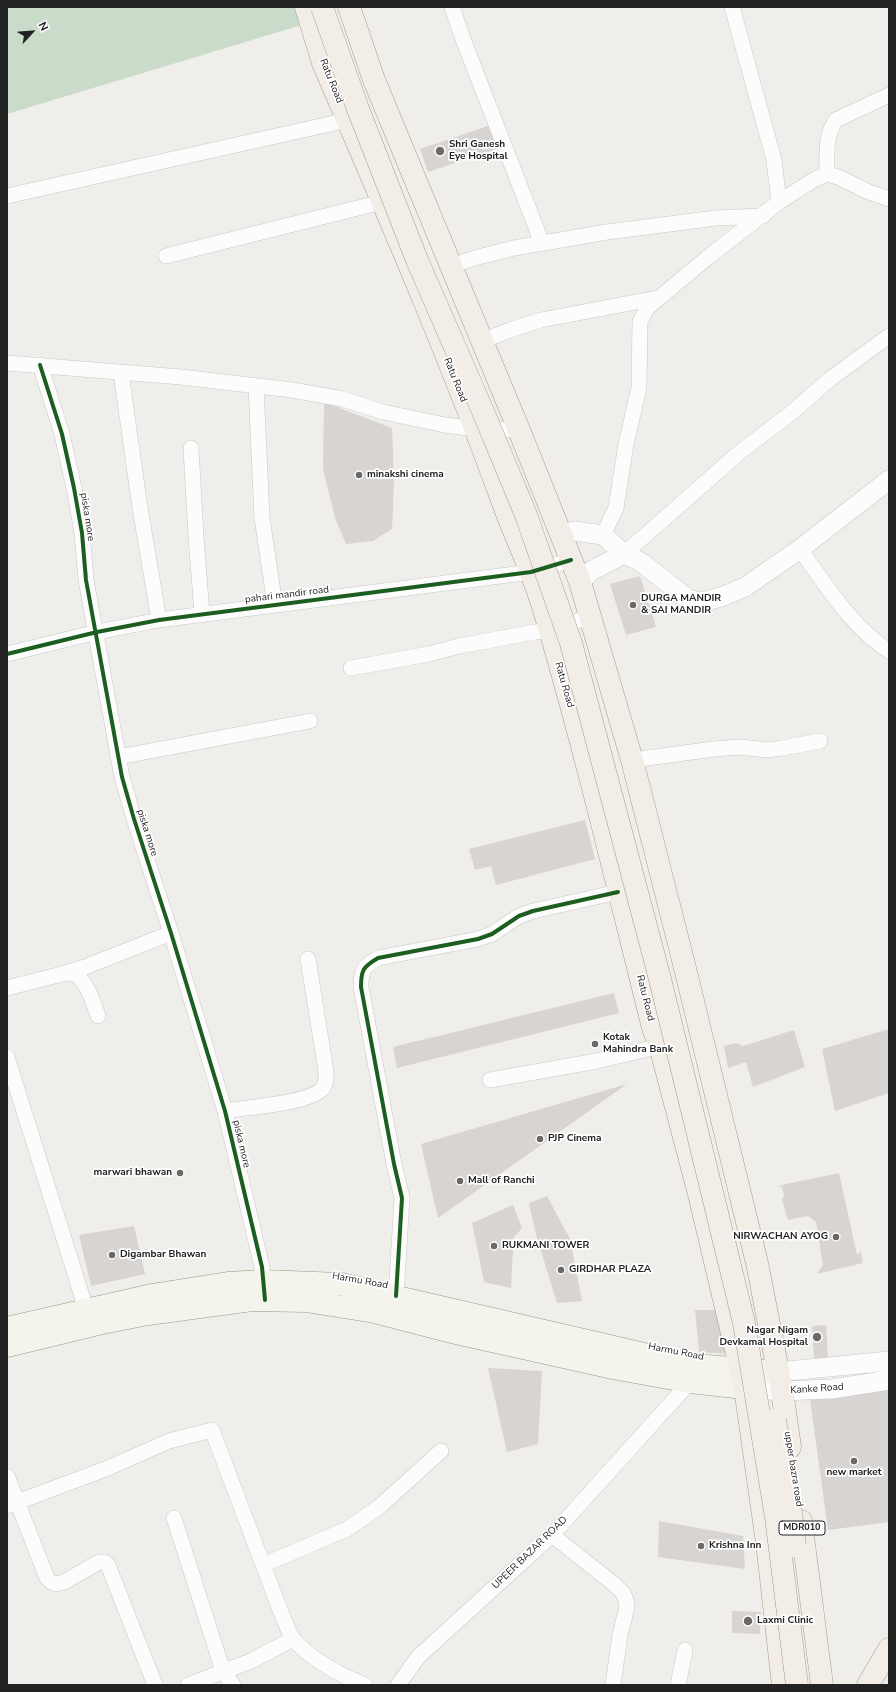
<!DOCTYPE html>
<html>
<head>
<meta charset="utf-8">
<style>
	body { margin:0 }
	#map { position:relative; width:896px; height:1692px; overflow:hidden; background:#f0eeeb; font-family:"Nunito Sans",sans-serif }
	canvas { display:block }
	.frame { position:absolute; inset:0; border:8px solid #222; pointer-events:none }
	.north { position:absolute; left:12px; top:12px; width:40px; height:40px; -webkit-text-stroke:3px #fff; paint-order:stroke; rotate:64deg; font-size:11px; font-weight:700; line-height:16px; text-align:center; color:#222 }
	.north::after { content:''; display:block; margin:auto; width:14px; height:18px; background:#222; clip-path:polygon(50% 0,100% 100%,50% 72%,0 100%) }
</style>
</head>
<body>
<div id="map">
<canvas width="896" height="1692"></canvas>
<div class="frame"></div>
<div class="north">N</div>
</div>
<script>
const c = document.querySelector('canvas').getContext('2d');
c.lineJoin = 'round';
function fillPath(path, color) {
  c.fillStyle = color;
  c.fill(path, 'evenodd');
}
function stroke(path, color, width, dash) {
  c.strokeStyle = color;
  c.lineWidth = width;
  c.lineCap = dash ? 'butt' : 'round';
  c.setLineDash(dash || []);
  c.stroke(path);
}
function label(font, color, halo, rows, align = 'center') {
  c.font = font + ' "Nunito Sans",sans-serif';
  c.lineWidth = 3.5;
  c.setLineDash([]);
  c.textBaseline = 'middle';
  c.strokeStyle = halo;
  c.fillStyle = color;
  for (const [text, x, y, turn = 0] of rows) {
    c.save();
    c.translate(x, y);
    c.rotate((+turn || 0) * Math.PI / 180);
    c.textAlign = isNaN(turn) ? turn : align;
    if (halo) c.strokeText(text, 0, 0);
    c.fillText(text, 0, 0);
    c.restore();
  }
}
fillPath(new Path2D(`
	M7,7H300L305,24L7,114Z`), '#cadbca');
fillPath(new Path2D(`
	M491,125L499,148L428,172L420,149Z
	M324,402L392,428L394,481L392,529L373,541L346,544L335,518L323,469Z
	M640,576L656,627L626,635L610,584Z
	M585,820L595,859L496,885L491,866L475,870L469,849Z
	M614,993L619,1013L397,1068L393,1047Z
	M889,1029V1093L835,1111L822,1049Z
	M794,1030L805,1067L753,1087L746,1062L728,1068L724,1046L737,1043L743,1046Z
	M627,1084L438,1218L421,1144Z
	M839,1173L857,1255L861,1252L863,1263L817,1274L823,1265L816,1222L808,1216L788,1220L782,1200L784,1195L782,1187L777,1186Z
	M547,1196L570,1239L582,1301L557,1303L536,1235L529,1203Z
	M513,1205L522,1228L510,1242L513,1250L511,1288L484,1282L472,1223Z
	M134,1226L145,1274L91,1286L79,1235Z
	M695,1310H725L731,1354L699,1352Z
	M826,1325L828,1358L814,1359L812,1326Z
	M488,1368L542,1371L538,1444L507,1452Z
	M889,1389V1522L828,1530L810,1399Z
	M659,1521L743,1536L745,1569L658,1557Z
	M732,1611L761,1612L760,1634L732,1633Z`), '#d7d4d2');
const minor = new Path2D(`
	M452,7L463,39L542,243
	M732,7L774,160L779,202
	M827,174C827,156 825,135 836,120L889,95
	M7,196L348,120
	M166,256L382,202
	M451,266L478,257L514,248L607,232L716,218L763,216
	M482,341L510,330L541,320L657,298
	M7,363L181,377L292,390L343,399L383,412L445,425L476,429L519,430
	M40,365L62,434L74,488L82,533L86,580L122,777L134,819L171,933L225,1111L262,1267L264,1289
	M121,373L140,508L159,620
	M256,387L262,518L275,605
	M191,448L196,537L202,614
	M603,535L616,508L626,444L639,388L640,322L647,308L707,258L779,202L815,179L827,174L838,177L869,192L889,199
	M800,549C826,585 851,627 889,651
	M624,554L740,452L790,414L830,379L889,336
	M7,654L97,632L159,620L531,572L571,560
	M351,668L429,654L459,646L535,632L549,631L589,617
	M118,757L310,721
	M632,760L714,749L740,747L767,750L782,748L820,741
	M65,973L85,967L171,933
	M7,988L62,974C65,974 69,973 72,973C85,976 94,1004 98,1016
	M7,1057L86,1309
	M490,1080L597,1061L660,1046
	M225,1111C248,1107 307,1104 322,1089C328,1082 326,1073 325,1065L308,959
	M396,1296L402,1198L394,1164L361,987C361,970 363,967 378,958L478,939L492,934L519,916L533,911L618,892
	M7,1476L47,1578C53,1584 56,1585 64,1582L99,1562H104L108,1565L155,1685
	M7,1506L108,1468L169,1441L212,1430L282,1615C286,1623 289,1634 294,1640C313,1661 340,1675 365,1685
	M174,1518L223,1671L233,1685
	M552,1535L615,1585L623,1593L626,1600L627,1607L620,1635L613,1685
	M263,1565L347,1529L379,1507L441,1451
	M188,1685L251,1661L293,1639
	M398,1685L418,1657L552,1535L690,1382
	M678,1685L685,1650`);
const tertiary = new Path2D(`
	M560,534L574,531L603,535L624,554L641,562L688,599L702,602L721,597L745,587L800,549L889,480
	M580,582L591,571L624,554
	M778,1372L889,1361
	M745,1388L782,1391L832,1389L889,1380`);
const secondary = new Path2D(`
	M7,1328L152,1295L228,1283L263,1281L341,1284L670,1360L707,1366L778,1372
	M7,1346L102,1323L148,1314L252,1300L306,1301L375,1312L456,1333L613,1368L690,1382L745,1388`);
const primary = new Path2D(`
	M306,7L323,63C385,207 448,352 502,500C515,537 533,572 544,610C585,748 618,888 653,1028L660,1046L699,1194L745,1388L767,1543L783,1685
	M349,7L374,80L519,430L580,582L632,760L683,960L757,1263L782,1391L790,1447
	M801,1521L822,1685
	M868,1685L889,1649`);
stroke(minor, '#c9c8c7', 16);
stroke(tertiary, '#c9c8c7', 20);
stroke(secondary, '#999a82', 23);
stroke(primary, '#a79c86', 23);
stroke(minor, '#fdfcfc', 15);
stroke(tertiary, '#fdfcfc', 19);
stroke(secondary, '#f4f4ed', 22);
stroke(primary, '#f3ede7', 22);
const primaryBridge = new Path2D(`
	M322,7L358,109L417,260L485,416L526,515L571,643L660,979L744,1323L776,1517L797,1685
	M775,1420L790,1505L795,1546`);
stroke(primaryBridge, '#a79c86', 23, []);
stroke(primaryBridge, '#f3ede7', 22);
stroke(new Path2D(`
	M40,365L62,434L74,488L82,533L86,580L122,777L134,819L171,933L225,1111L262,1267L265,1300
	M7,654L97,632L159,620L531,572L571,560
	M396,1296L402,1198L394,1164L361,987C361,970 363,967 378,958L478,939L492,934L519,916L533,911L618,892`), '#1b5e20', 4);
for (const [x, y, r, color] of [
	[440,151,5,"#6a6968"],
	[359,475,4,"#6a6968"],
	[633,605,4,"#6a6968"],
	[595,1044,4,"#6a6968"],
	[540,1139,4,"#6a6968"],
	[180,1173,4,"#6a6968"],
	[460,1181,4,"#6a6968"],
	[836,1237,4,"#6a6968"],
	[494,1246,4,"#6a6968"],
	[112,1255,4,"#6a6968"],
	[561,1270,4,"#6a6968"],
	[817,1337,5,"#6a6968"],
	[854,1461,4,"#6a6968"],
	[701,1546,4,"#6a6968"],
	[748,1621,5,"#6a6968"]
]) {
  const dot = new Path2D();
  dot.arc(x, y, r, 0, 2 * Math.PI);
  c.fillStyle = color;
  c.fill(dot);
  stroke(dot, '#fff', 1.5);
}
for (const [x, y, w] of [
	[802,1528,46]
]) {
  const box = new Path2D();
  box.roundRect(x - w / 2, y - 7, w, 14, 3);
  c.fillStyle = '#fff';
  c.fill(box);
  stroke(box, '#222', 1);
}
label('bold 9px', '#222', null, [
	["MDR010",802,1528]
]);
label('10px', '#222', '#fff', [
	["Ratu Road",331,81,68],
	["Ratu Road",455,380,68],
	["piska more",87,517,81],
	["pahari mandir road",287,595,-7],
	["Ratu Road",564,685,74],
	["piska more",147,833,72],
	["Ratu Road",645,998,76],
	["piska more",241,1144,77],
	["Harmu Road",360,1281,10],
	["Harmu Road",676,1352,11],
	["Kanke Road",817,1389,-4],
	["upper bazra road",793,1469,81],
	["UPEER BAZAR ROAD",530,1553,-44]
]);
label('bold 10px', '#222', '#fff', [
	["Shri Ganesh",449,145],
	["Eye Hospital",449,157],
	["minakshi cinema",367,475],
	["DURGA MANDIR",641,599],
	["& SAI MANDIR",641,611],
	["Kotak",603,1038],
	["Mahindra Bank",603,1050],
	["PJP Cinema",548,1139],
	["marwari bhawan",172,1173,"right"],
	["Mall of Ranchi",468,1181],
	["NIRWACHAN AYOG",828,1237,"right"],
	["RUKMANI TOWER",502,1246],
	["Digambar Bhawan",120,1255],
	["GIRDHAR PLAZA",569,1270],
	["Nagar Nigam",808,1331,"right"],
	["Devkamal Hospital",808,1343,"right"],
	["new market",854,1473,"center"],
	["Krishna Inn",709,1546],
	["Laxmi Clinic",757,1621]
], 'left');
</script>
</body>
</html>
